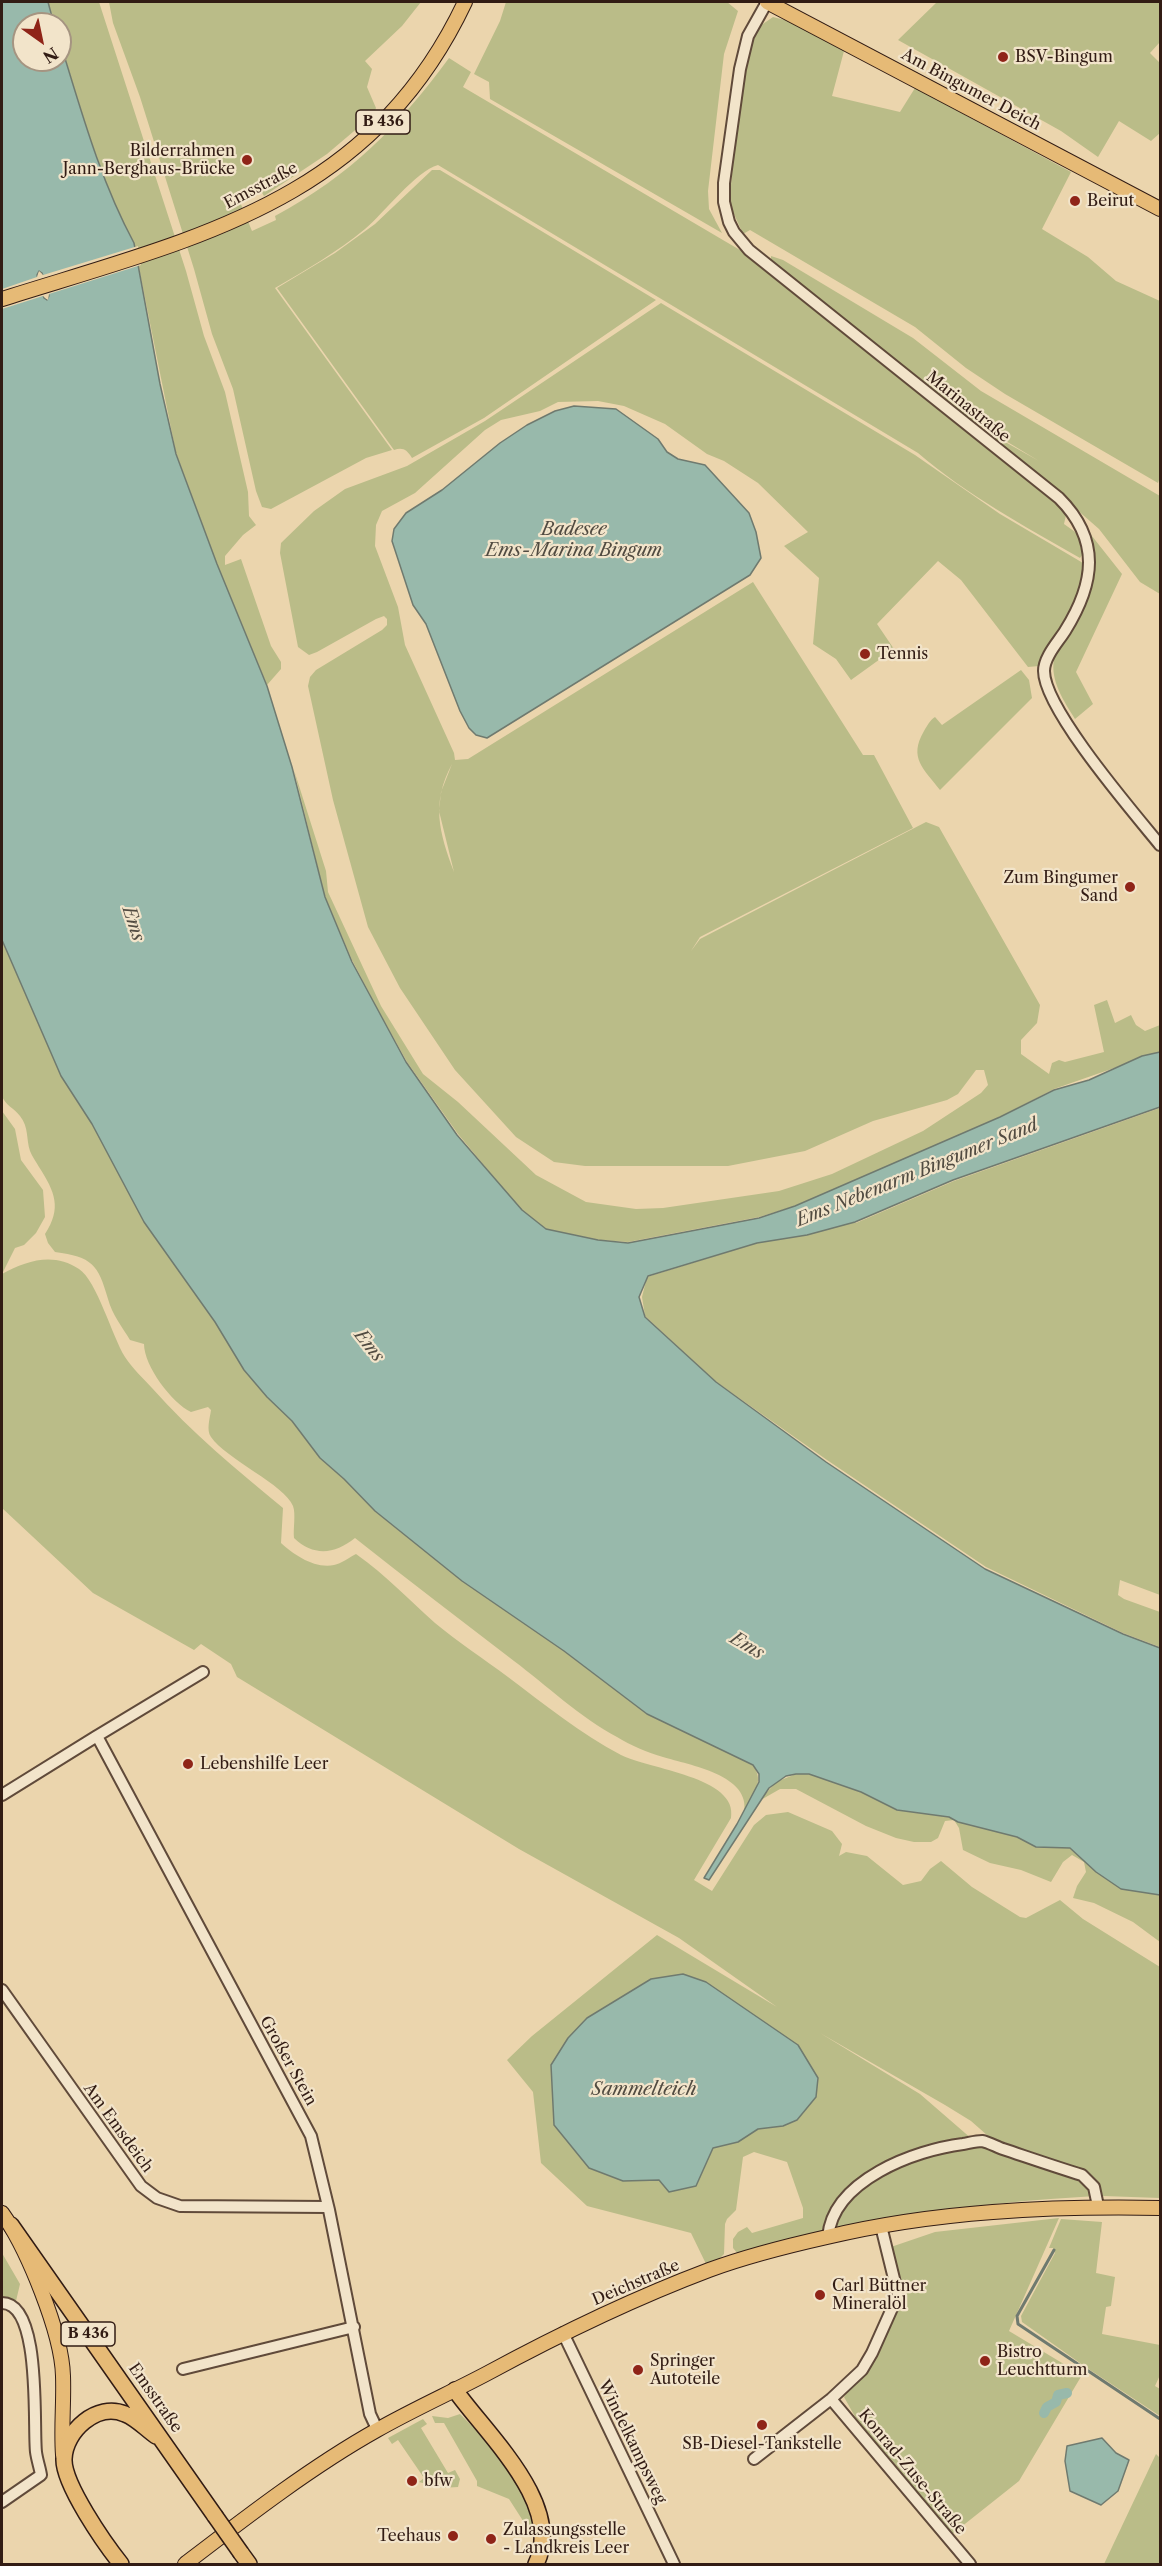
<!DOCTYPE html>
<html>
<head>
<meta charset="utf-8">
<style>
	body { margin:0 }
	#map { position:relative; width:1162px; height:2566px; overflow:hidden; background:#ebd5ad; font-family:"Libre Caslon Text",serif }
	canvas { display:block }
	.frame { position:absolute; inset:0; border:3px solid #321c14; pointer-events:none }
	.north { position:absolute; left:12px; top:12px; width:60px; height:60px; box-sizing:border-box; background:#f2e4ca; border:2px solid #a59481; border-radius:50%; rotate:147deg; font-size:16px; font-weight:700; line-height:24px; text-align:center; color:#321c14 }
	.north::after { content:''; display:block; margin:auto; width:21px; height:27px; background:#8f2418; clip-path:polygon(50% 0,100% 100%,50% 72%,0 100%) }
</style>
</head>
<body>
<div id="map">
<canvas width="1162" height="2566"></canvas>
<div class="frame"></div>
<div class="north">N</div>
</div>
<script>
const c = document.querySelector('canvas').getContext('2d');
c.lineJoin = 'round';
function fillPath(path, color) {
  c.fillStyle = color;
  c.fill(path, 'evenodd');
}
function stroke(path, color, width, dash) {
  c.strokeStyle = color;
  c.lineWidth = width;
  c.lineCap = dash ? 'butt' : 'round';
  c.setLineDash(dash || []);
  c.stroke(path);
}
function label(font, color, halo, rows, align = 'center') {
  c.font = font + ' "Libre Caslon Text",serif';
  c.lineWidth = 4.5;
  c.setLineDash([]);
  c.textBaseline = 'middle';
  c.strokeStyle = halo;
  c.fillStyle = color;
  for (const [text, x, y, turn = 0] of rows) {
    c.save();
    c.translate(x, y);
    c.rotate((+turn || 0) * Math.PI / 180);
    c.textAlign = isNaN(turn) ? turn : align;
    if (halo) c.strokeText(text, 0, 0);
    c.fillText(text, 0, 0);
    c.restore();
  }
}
fillPath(new Path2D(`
	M48,2H99L186,271L204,336L225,392L248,492L249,516L256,525L243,535L225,556V565L241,559L271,646L281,662V669L267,685L217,564L176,453L134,243C100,179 81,109 60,41V24H55Z
	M109,2H421L402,26L365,61L372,69L367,87L376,108L373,115L327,154L264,196L261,191L240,202L252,231L276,220L275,216C351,175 398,127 449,58L471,72L463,87L745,253L1060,507L1066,515L1064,524L1078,534L1083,554L1080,558C1024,526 967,495 918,453L438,165C416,171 384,213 365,229C337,252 306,270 275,288L392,450L366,458L271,509L262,507L256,491L233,389L212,334L194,269L140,97L113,23Z
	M506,2H727L738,11L724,54L708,191L709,209L722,233L490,99L489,82L474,74L500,21Z
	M937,2H1160V42L1150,53L1160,63V133L1151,141L1119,121L1098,157L1061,131L898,40Z
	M773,17L789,21L844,51L832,96L900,112L915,88L1071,172L1042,229L1088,257L1116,281L1160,301V477L1158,483L1005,394L966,368L915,327L750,230L743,234L729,203L733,165L749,47L760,26Z
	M432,170H440L656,300L484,418L412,458C407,450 403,447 394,450L277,288L335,253L375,224Z
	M771,256L783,260L913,338L981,391L1160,496V594L1140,582L1099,529L1059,494L959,416L1039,461L956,411L771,261Z
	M661,303L915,455L1000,514L1083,563L1084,582L1072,611L1039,666L1028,667L961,580L938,561L877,624L894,649L851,680L836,659L813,644L819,578L784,546L808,532L758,483L724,461L707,454L665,424L624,406L598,401L558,402L540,411L501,420L485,430L415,493L382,511L376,525L375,546L398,607L405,645L454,753L455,760L468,759L753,582L863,755H874L913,828L700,937L691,951L700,939L926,822L939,827L1040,1005L1037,1023L1021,1040V1054L1049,1074L1052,1063L1059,1060L1065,1062L1104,1052L1094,1005L1107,1000L1115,1023L1131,1015L1136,1025L1145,1031L1160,1025V1052L1054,1089L1000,1117L795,1206L759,1217L628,1242L599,1240L546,1229L522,1211L458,1134L407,1062L376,1006L352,960L325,897L294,770L326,871L328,892L381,1006L423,1074L458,1102L536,1175L586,1202L636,1209L663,1208L779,1191L832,1174L923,1131L981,1093L988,1085L984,1070H976L958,1094L947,1100L873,1121L805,1151L728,1166H585L554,1162L516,1137L455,1070L400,988L368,927L333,800L308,686L310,677L316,670L382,630L387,625V619L384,616L376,619L317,652L309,655L298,647L280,553L281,543L314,511L345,489L407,466L485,421ZM452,764L441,792L439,811L454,872C439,832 431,803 452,764Z
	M1088,531L1122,574L1076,672L1093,704L1075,719C1064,701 1050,681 1054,659C1056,649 1067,637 1073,628C1092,597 1097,566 1088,531Z
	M1021,670L1029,680L1032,698L940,790C924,769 908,758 924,731C927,726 930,720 935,717L942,725Z
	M2,940L61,1076L92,1124L144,1222L215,1322L244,1370L267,1397L292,1421L320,1458L344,1479L375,1511L462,1581L564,1651L647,1714L753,1765C765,1783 753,1795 744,1813C752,1775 689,1765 663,1757C648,1753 630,1745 617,1737C581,1718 546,1685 514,1661C461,1620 408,1580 355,1538C335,1554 314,1557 294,1538C293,1529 296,1514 293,1506C285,1485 226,1459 211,1437C206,1430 210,1418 211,1410L208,1407L191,1412C172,1403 144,1366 144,1344L130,1340C122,1327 112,1314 108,1299C98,1264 92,1257 55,1252L48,1243L45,1234C62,1208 55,1192 39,1167C36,1162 32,1156 30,1151C26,1139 29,1127 20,1116C14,1108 5,1105 2,1096Z
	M1160,1108V1595L1120,1580L1118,1595L1124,1599L1160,1612V1647L1123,1633L986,1567L827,1460L715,1381L645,1316L642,1297L647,1277L757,1243L810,1234L853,1222L856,1223L954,1181Z
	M2,1111L15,1129L21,1160L43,1190L45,1217L36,1233L24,1245L15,1248L2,1274C27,1260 54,1252 79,1269C97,1281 112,1336 125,1357C132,1368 143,1378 152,1388C192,1433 237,1470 283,1508L281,1543C294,1555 315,1569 334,1565C341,1564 350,1557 356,1554C387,1576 407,1598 435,1623C458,1642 484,1659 508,1677C544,1704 581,1734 621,1755C648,1769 739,1777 731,1818L694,1880L712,1891L754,1825L766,1815L788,1812L832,1831L842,1844L839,1856L846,1852L867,1856L903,1885L921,1881L930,1869L941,1861L972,1887L1020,1917L1026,1918L1060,1900L1083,1919L1160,1967V2198L1103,2196L1097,2182L1089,2174L996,2143L971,2121L945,2105L820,2033L920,2094L980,2146L1087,2178L1096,2196C974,2203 855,2218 738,2254L733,2248V2239L738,2232L747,2227L752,2233L803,2218V2208L787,2162L754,2152L743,2157L736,2210L727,2219L725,2224L724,2254L715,2263L707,2266L691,2233L587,2206L541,2163L533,2092L507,2060L532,2036L657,1935L777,2007L679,1938L519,1849L237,1677L231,1664L201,1644L194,1650L93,1593L2,1508ZM651,1979L735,2002L763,2023L818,2078L816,2097L797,2120L783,2126L758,2129L737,2142L713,2148L696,2186L669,2191L659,2180L568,2038L587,2018Z
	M796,1774H809L861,1792L897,1810L949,1817L958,1822L1017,1837L1035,1846L1070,1848L1121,1889L1160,1895V1942L1133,1922L1094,1903L1073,1898L1077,1886L1086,1872L1084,1862L1072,1855L1063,1862L1051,1882L1021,1870L990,1863L963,1850L959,1828L954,1820L945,1821L938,1838L931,1842H914L896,1838L866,1826L796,1789H780L759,1801L776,1782Z
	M1059,2218L1009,2331L1082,2375L1019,2481L951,2535L862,2429L844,2397L870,2358L899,2297L888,2248L935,2232Z
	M1061,2219L1102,2222L1096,2273L1115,2277L1111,2306L1106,2307L1102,2334L1160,2345V2375L1155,2386L1160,2389V2416L1087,2368L1022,2322L1021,2316L1055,2253L1053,2248H1049Z
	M2,2253L20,2284L16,2301L2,2298Z
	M460,2414C494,2447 520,2476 535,2522L527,2527L509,2499L477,2486V2481L444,2423H435L432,2416L448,2418Z
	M423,2419L427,2424L421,2428L448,2473L455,2470L460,2479L458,2487L441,2488L419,2482L424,2478L398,2440L392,2444L388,2438Z
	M1156,2454L1160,2458V2564H1104Z`), '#babc88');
const water = new Path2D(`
	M2,2H48L54,24H24V60H60V42C81,110 100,180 134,243L160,384L176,454L217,564L267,686L292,767L325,897L352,962L406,1062L457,1135L522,1210L546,1229L598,1240L628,1243L759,1218L795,1206L1000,1117L1054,1090L1089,1080L1142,1056L1160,1052V1107L953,1180L855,1222L807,1235L757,1243L648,1276L639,1297L645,1317L716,1382L826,1462L985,1569L1123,1634L1160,1648V1895L1121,1889L1096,1872L1070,1848L1036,1847L1017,1837L958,1822L949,1817L897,1810L861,1792L809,1774H796L786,1776L769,1788L709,1880L704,1878L737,1824L759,1782V1774L753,1765L647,1714L564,1651L462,1581L375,1511L344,1479L320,1458L292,1421L267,1397L244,1370L215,1322L144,1222L92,1124L61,1076L2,940ZM39,271L42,273L49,296L47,300L44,298L37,275Z
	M574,406L616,409L658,439L667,452L678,459L705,465L749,513L756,532L761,558L750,575L487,738L476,735L469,728L460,711L426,624L413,605L392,541L394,529L406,513L442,490L500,443L527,425L555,411Z
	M683,1974L706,1982L798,2045L818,2078L816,2097L797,2120L783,2126L758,2129L738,2142L713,2148L696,2186L669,2192L659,2180L623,2181L589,2168L554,2125L551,2065L568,2038L587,2018L651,1979Z
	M1102,2438L1116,2453L1129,2460L1118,2491L1101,2505L1070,2491L1065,2461L1067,2446Z`);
fillPath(water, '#98b9ab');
stroke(water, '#6f7a6f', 1.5);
fillPath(new Path2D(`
	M138,246L141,265L49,294L48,300L43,296L2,309V289L37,277L39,271L43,275Z`), '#ebd5ad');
stroke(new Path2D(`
	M1054,2250L1017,2316L1018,2324L1160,2419`), '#6f7a6f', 3);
stroke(new Path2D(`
	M1044,2413L1047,2407L1056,2402L1058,2395L1067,2393`), '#98b9ab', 10);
const minor = new Path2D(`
	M767,2L748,36L740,69L724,183V202L729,222L734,232L749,250L1059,498C1101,540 1095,583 1065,631C1058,642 1044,657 1044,671C1044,709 1134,813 1160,845
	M97,1736L203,1672
	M2,1795L97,1736L311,2136L329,2210L370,2414L377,2429
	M2,1990L141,2186L157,2198L180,2206L328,2207
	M828,2237C833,2180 915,2150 963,2144C969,2143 976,2141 982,2141C988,2142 997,2147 1003,2149C1030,2158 1056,2167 1082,2175L1094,2187L1098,2206
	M2,2303C42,2303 33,2426 36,2452C37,2460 40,2468 41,2475L2,2502
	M563,2333L674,2564
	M183,2369L354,2327
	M831,2399L970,2564
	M754,2459L831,2399L862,2370L872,2353L898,2295L881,2226`);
const major = new Path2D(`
	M767,2L1160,209
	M2,299C195,238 370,203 465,2
	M2,2213C27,2248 62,2333 63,2376C64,2403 61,2428 63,2455
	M185,2564C245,2518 311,2467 377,2430C412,2410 450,2393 486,2374C558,2335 632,2299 709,2270C747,2256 787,2246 827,2237C936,2211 1049,2206 1160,2208`);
const highway = new Path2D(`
	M11,2225L215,2516
	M455,2390C486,2434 565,2505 536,2564
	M241,2553L249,2564
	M121,2564C105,2544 63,2484 64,2459C65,2431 97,2402 125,2414C136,2418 146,2429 156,2436`);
stroke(minor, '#604a3a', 14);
stroke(major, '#321c14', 16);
stroke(highway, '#321c14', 18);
stroke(minor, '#f2e4ca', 10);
stroke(major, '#e6ba76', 14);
stroke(highway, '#e6ba76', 15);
const highwayBridge = new Path2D(`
	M215,2516L241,2553`);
stroke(highwayBridge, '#321c14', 18, []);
stroke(highwayBridge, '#e6ba76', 15);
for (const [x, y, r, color] of [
	[1003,57,6,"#8f2418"],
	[247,160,6,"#8f2418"],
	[1075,201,6,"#8f2418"],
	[865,654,6,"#8f2418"],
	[1130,887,6,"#8f2418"],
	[188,1764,6,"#8f2418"],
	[820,2295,6,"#8f2418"],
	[985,2361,6,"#8f2418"],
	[638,2370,6,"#8f2418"],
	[762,2425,6,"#8f2418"],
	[412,2481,6,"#8f2418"],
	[453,2536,6,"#8f2418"],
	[491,2539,6,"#8f2418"]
]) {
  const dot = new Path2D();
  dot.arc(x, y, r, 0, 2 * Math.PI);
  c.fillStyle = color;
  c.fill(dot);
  stroke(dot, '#f2e4ca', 2);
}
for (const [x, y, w] of [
	[383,122,54],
	[88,2334,54]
]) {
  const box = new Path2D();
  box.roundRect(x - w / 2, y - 12, w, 24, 4.5);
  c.fillStyle = '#f2e4ca';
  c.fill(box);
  stroke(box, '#321c14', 1.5);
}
label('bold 15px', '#321c14', null, [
	["B 436",383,122],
	["B 436",88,2334]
]);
label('16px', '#321c14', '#f2e4ca', [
	["BSV-Bingum",1015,57],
	["Bilderrahmen",235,151,"right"],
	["Jann-Berghaus-Brücke",235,169,"right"],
	["Beirut",1087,201],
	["Tennis",877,654],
	["Zum Bingumer",1118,878,"right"],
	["Sand",1118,896,"right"],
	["Lebenshilfe Leer",200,1764],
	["Carl Büttner",832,2286],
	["Mineralöl",832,2304],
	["Bistro",997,2352],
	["Leuchtturm",997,2370],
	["Springer",650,2361],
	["Autoteile",650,2379],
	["SB-Diesel-Tankstelle",762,2444,"center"],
	["bfw",424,2481],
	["Zulassungsstelle",503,2530],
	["- Landkreis Leer",503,2548],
	["Teehaus",441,2536,"right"]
], 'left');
label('16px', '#321c14', '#f2e4ca', [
	["Am Bingumer Deich",971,90,28],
	["Emsstraße",261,186,-28],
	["Marinastraße",968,407,39],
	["Großer Stein",288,2061,61],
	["Am Emsdeich",118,2128,54],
	["Deichstraße",636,2283,-23],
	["Emsstraße",155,2398,55],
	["Windelkampsweg",632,2442,64],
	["Konrad-Zuse-Straße",912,2472,50]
]);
label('italic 18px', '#514b41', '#f2e4ca', [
	["Badesee",574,530],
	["Ems-Marina Bingum",574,551],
	["Ems",133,924,72],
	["Ems Nebenarm Bingumer Sand",917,1173,-22],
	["Ems",369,1346,51],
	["Ems",747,1646,30],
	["Sammelteich",644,2090]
]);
</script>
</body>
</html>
